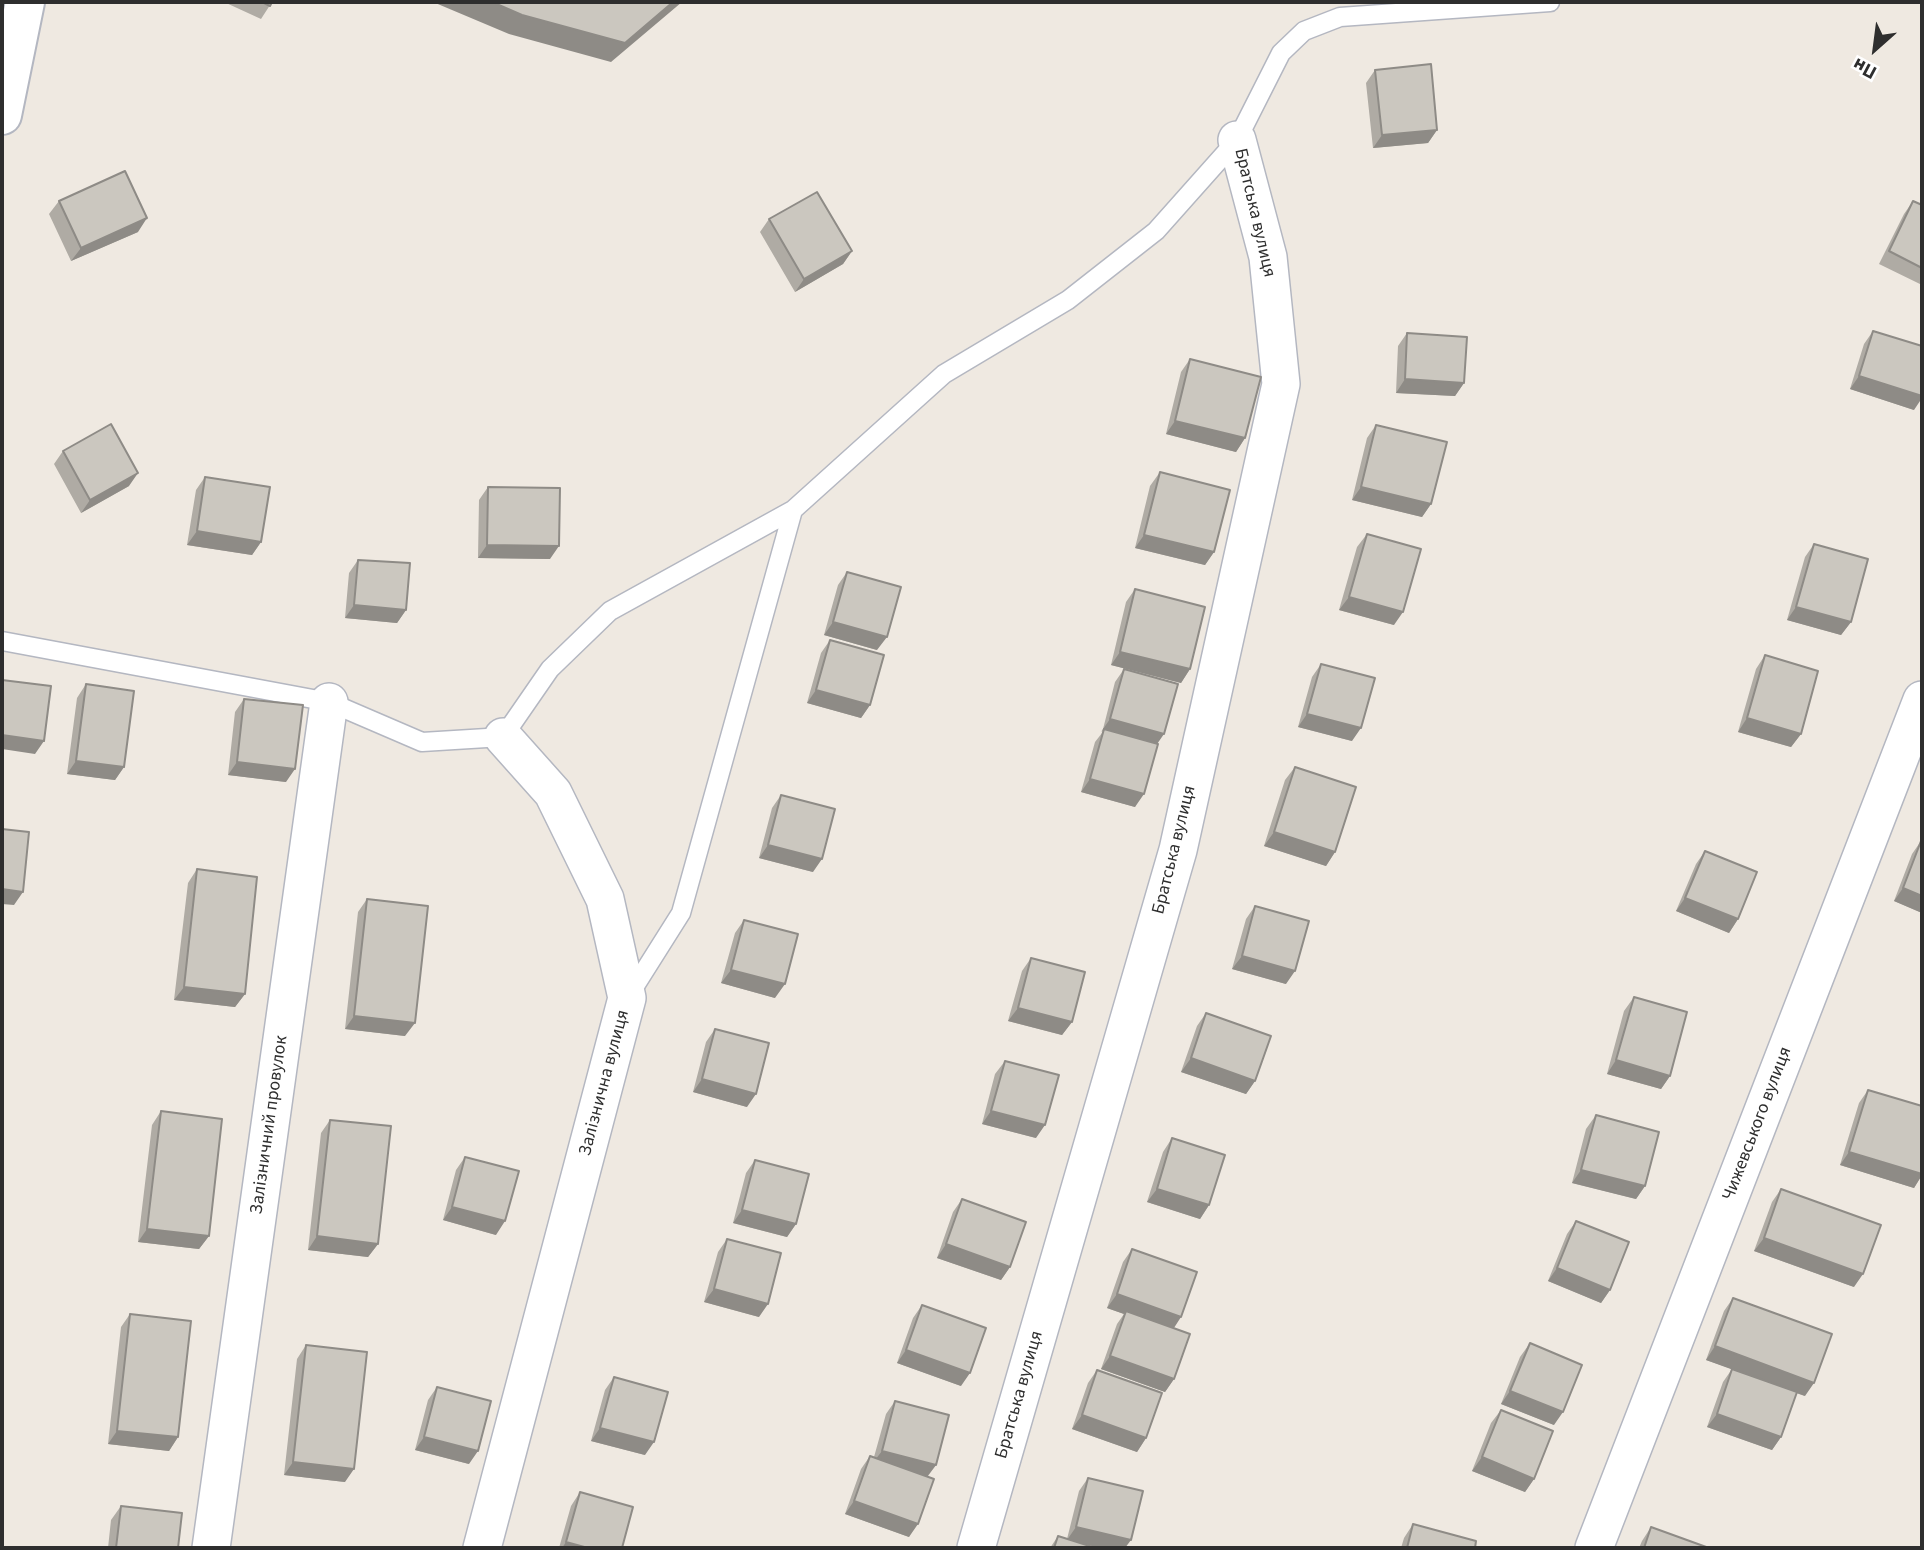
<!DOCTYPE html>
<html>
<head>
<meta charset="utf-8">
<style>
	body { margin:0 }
	#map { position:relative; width:1924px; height:1550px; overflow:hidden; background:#efe9e1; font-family:"Source Sans 3",sans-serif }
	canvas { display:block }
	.frame { position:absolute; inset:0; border:4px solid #2e2e2e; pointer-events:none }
	.north { position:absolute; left:1840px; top:14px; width:70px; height:70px; -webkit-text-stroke:5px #fff; paint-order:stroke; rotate:208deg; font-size:19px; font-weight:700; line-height:28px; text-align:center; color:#2e2e2e }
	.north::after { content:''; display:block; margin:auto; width:24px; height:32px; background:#2e2e2e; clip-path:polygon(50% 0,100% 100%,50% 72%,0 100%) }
</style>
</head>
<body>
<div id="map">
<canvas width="1924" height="1550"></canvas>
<div class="frame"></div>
<div class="north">Пн</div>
</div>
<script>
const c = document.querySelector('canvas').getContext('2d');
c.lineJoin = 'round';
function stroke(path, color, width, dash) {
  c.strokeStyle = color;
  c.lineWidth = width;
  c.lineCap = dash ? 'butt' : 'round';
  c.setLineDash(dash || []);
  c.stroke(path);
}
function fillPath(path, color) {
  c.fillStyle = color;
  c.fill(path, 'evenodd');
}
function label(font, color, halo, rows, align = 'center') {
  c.font = font + ' "Source Sans 3",sans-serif';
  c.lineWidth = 5;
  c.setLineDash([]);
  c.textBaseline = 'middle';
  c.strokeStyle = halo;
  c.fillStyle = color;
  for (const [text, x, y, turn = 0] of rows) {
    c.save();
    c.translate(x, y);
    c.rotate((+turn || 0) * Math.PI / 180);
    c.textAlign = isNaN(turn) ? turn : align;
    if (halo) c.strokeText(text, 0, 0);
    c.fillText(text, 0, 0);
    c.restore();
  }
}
const lane = new Path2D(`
	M2,641L329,702L422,742L503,737L550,669L610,611L793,510L944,374L1068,300L1156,231L1237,140L1281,53L1304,31L1340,17L1550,2
	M628,997L681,913L793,510`);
const street = new Path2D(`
	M211,1548L329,702
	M482,1548L627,998L605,899L553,793L503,737
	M976,1548L1178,850L1281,384L1268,257L1237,140
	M1594,1548L1922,700`);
const secondary = new Path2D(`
	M2,115L25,2`);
stroke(lane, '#b4b7c1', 21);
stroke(street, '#b4b7c1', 40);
stroke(secondary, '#b4b7c1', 42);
stroke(lane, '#fff', 18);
stroke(street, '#fff', 37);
stroke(secondary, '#fff', 38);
fillPath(new Path2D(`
	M224,2H272L261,19Z
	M1375,70L1437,130L1428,143L1373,148L1366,83Z
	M59,201L138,232L71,261L49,214Z
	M1913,201L1922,205V285L1879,264L1904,214Z
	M769,219L852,251L843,264L795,292L760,232Z
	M1873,331L1914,410L1850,389L1864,344Z
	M1407,333L1464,383L1455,396L1396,393L1398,346Z
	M1190,359L1245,438L1236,452L1166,434L1181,372Z
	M1376,425L1431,504L1422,517L1352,500L1367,438Z
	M63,451L129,486L81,513L54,464Z
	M1160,472L1214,552L1205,565L1135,548L1150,486Z
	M205,477L261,542L252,555L187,545L196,490Z
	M488,487L550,559L478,558L479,500Z
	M1367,534L1394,625L1339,610L1357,547Z
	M1814,544L1851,622L1841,635L1787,620L1805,557Z
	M358,560L406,610L397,623L345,618L349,573Z
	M847,572L877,650L824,635L838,585Z
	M1135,589L1190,669L1181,683L1111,665L1126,602Z
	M830,640L870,705L861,718L807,703L821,653Z
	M1765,655L1801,734L1791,747L1738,732L1756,669Z
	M1321,664L1352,741L1298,727L1312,677Z
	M1124,669L1157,744L1135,807L1081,792L1095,742L1102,733L1115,682Z
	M86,684L124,767L115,780L67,774L77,698Z
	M244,699L286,782L228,775L235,712Z
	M1295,767L1335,852L1326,866L1264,846L1285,780Z
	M781,795L813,872L759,858L772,808Z
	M1921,841L1922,913L1894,901L1912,854Z
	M1705,851L1738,919L1729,933L1676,911L1696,864Z
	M197,869L245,994L235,1007L174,1000L188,883Z
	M367,899L405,1036L345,1029L358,912Z
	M1255,906L1286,984L1232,969L1246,919Z
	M744,920L775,998L721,983L735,933Z
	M1031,958L1072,1022L1062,1035L1008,1021L1022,971Z
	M1634,997L1670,1076L1661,1089L1607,1074L1624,1011Z
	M1206,1013L1255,1081L1246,1094L1181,1072L1197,1026Z
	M715,1029L747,1107L693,1092L706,1042Z
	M1005,1061L1036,1138L982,1124L995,1074Z
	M1868,1090L1922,1106V1175L1914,1188L1840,1165L1859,1103Z
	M161,1111L209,1236L199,1249L138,1242L152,1125Z
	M1596,1115L1645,1186L1636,1199L1572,1183L1586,1129Z
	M330,1120L378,1244L368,1257L308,1250L321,1133Z
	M1172,1138L1209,1205L1200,1219L1147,1202L1163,1152Z
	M465,1157L496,1235L443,1220L456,1170Z
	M755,1160L796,1224L787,1237L733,1223L746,1173Z
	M1781,1189L1854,1287L1754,1251L1772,1202Z
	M962,1199L1010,1267L1001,1280L937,1258L953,1212Z
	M1576,1221L1610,1290L1601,1303L1548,1281L1567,1234Z
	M727,1239L759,1317L704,1302L718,1252Z
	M1132,1249L1174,1328V1379L1165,1392L1101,1369L1117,1324L1124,1314L1107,1308L1123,1262Z
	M1733,1298L1805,1396L1796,1393L1781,1437L1772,1450L1707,1427L1723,1382L1732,1369L1706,1360L1724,1311Z
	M922,1305L961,1386L897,1363L913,1318Z
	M130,1314L178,1437L169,1451L108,1444L121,1327Z
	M1530,1343L1554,1425L1501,1404L1520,1357Z
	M306,1345L345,1482L284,1475L297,1359Z
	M1097,1370L1146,1438L1137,1452L1072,1429L1088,1383Z
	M614,1377L645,1455L591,1441L605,1390Z
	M437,1387L469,1464L415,1450L428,1400Z
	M895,1401L936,1465L928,1476L909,1537L845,1514L861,1469L870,1456L874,1457L886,1414Z
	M1501,1410L1534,1479L1525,1492L1472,1471L1491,1423Z
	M1088,1478L1081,1544L1096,1548H1050L1058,1536L1067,1539L1079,1491Z
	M580,1492L622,1548H559L571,1506Z
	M121,1506L178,1548H108L111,1520Z
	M1413,1524L1475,1548H1401L1404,1538Z
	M1651,1527L1709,1548H1639L1642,1541Z`), '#afaba4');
fillPath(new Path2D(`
	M433,2H682L611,62L509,34Z
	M1437,130L1428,143L1373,148L1382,135Z
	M147,218L138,232L71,261L81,248Z
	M852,251L843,264L795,292L804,279Z
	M1859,376L1922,396V398L1914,410L1850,389Z
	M1405,379L1464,383L1455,396L1396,393Z
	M1175,421L1245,438L1236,452L1166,434Z
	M138,473L129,486L81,513L90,500Z
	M1361,487L1431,504L1422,517L1352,500Z
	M197,531L261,542L252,555L187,545Z
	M1144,535L1214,552L1205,565L1135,548Z
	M487,545L559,546L550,559L478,558Z
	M1349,597L1403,612L1394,625L1339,610Z
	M354,605L406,610L397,623L345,618Z
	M1796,607L1851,622L1841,635L1787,620Z
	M833,622L887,637L877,650L824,635Z
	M1120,652L1190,669L1181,683L1111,665Z
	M816,690L870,705L861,718L807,703Z
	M1307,714L1361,728L1352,741L1298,727Z
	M1747,718L1801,734L1791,747L1738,732Z
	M1110,719L1164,734L1155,747L1104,729L1101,732Z
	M2,735L44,741L35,754L2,749Z
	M76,761L124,767L115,780L67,774Z
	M237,762L295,769L286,782L228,775Z
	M1090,779L1144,794L1135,807L1081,792Z
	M1274,832L1335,852L1326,866L1264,846Z
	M768,845L822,859L813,872L759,858Z
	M1903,888L1922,896V913L1894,901Z
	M2,889L23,892L14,905L2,904Z
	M1685,898L1738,919L1729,933L1676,911Z
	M1242,956L1295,971L1286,984L1232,969Z
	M731,970L785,984L775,998L721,983Z
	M184,987L245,994L235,1007L174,1000Z
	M1018,1008L1072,1022L1062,1035L1008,1021Z
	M354,1016L415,1023L405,1036L345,1029Z
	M1191,1058L1255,1081L1246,1094L1181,1072Z
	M1616,1060L1670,1076L1661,1089L1607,1074Z
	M702,1079L756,1094L747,1107L693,1092Z
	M991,1111L1045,1125L1036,1138L982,1124Z
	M1849,1152L1922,1174V1175L1914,1188L1840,1165Z
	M1581,1170L1645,1186L1636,1199L1572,1183Z
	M1157,1189L1209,1205L1200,1219L1147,1202Z
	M452,1207L505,1221L496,1235L443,1220Z
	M742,1210L796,1224L787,1237L733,1223Z
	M147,1229L209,1236L199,1249L138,1242Z
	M317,1236L378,1244L368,1257L308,1250Z
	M1764,1238L1863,1274L1854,1287L1754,1251Z
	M946,1244L1010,1267L1001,1280L937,1258Z
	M1557,1268L1610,1290L1601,1303L1548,1281Z
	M714,1289L768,1304L759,1317L704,1302Z
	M1117,1294L1181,1317L1172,1331L1126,1311L1124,1314L1107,1308Z
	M1715,1346L1814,1383L1805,1396L1706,1360Z
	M906,1350L970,1373L961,1386L897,1363Z
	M1110,1356L1174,1379L1165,1392L1101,1369Z
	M1510,1391L1563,1412L1554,1425L1501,1404Z
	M1717,1414L1781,1437L1772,1450L1707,1427Z
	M1082,1415L1146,1438L1137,1452L1072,1429Z
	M600,1428L654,1442L645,1455L591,1441Z
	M117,1431L178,1437L169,1451L108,1444Z
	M424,1437L478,1451L469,1464L415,1450Z
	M882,1451L936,1465L926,1478L872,1464Z
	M1482,1457L1534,1479L1525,1492L1472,1471Z
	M293,1462L354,1469L345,1482L284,1475Z
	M854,1501L918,1524L909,1537L845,1514Z
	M1076,1527L1131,1540L1125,1548H1100L1067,1540Z
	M566,1542L588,1548H562Z`), '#8e8b86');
const building = new Path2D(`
	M262,2H272L270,6Z
	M492,2H673L625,43L522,15Z
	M1431,64L1437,130L1382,135L1375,70Z
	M125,171L147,218L81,248L59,201Z
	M817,192L852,251L804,279L769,219Z
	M1913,201L1922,205V268L1889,251Z
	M1873,331L1922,346V396L1859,376Z
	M1407,333L1467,337L1464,383L1405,379Z
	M1190,359L1261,377L1245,438L1175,421Z
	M111,424L138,473L90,500L63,451Z
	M1376,425L1447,442L1431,504L1361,487Z
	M1160,472L1230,490L1214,552L1144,535Z
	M205,477L270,487L261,542L197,531Z
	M488,487L560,488L559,546L487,545Z
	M1367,534L1421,549L1403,612L1349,597Z
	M1814,544L1868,559L1851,622L1796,607Z
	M358,560L410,563L406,610L354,605Z
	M847,572L901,587L887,637L833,622Z
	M1135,589L1205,607L1190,669L1120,652Z
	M830,640L884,655L870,705L816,690Z
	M1765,655L1818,671L1801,734L1747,718Z
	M1321,664L1375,678L1361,728L1307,714Z
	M1124,669L1178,684L1164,734L1110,719Z
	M2,680L51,686L44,741L2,735Z
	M86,684L134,691L124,767L76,761Z
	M244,699L303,705L295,769L237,762Z
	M1104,729L1158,744L1144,794L1090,779Z
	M1295,767L1356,787L1335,852L1274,832Z
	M781,795L835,809L822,859L768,845Z
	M2,829L29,832L23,892L2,889Z
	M1921,841L1922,842V896L1903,888Z
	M1705,851L1757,872L1738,919L1685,898Z
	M197,869L257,877L245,994L184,987Z
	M367,899L428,906L415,1023L354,1016Z
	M1255,906L1309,921L1295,971L1242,956Z
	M744,920L798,934L785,984L731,970Z
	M1031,958L1085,972L1072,1022L1018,1008Z
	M1634,997L1687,1012L1670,1076L1616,1060Z
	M1206,1013L1271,1036L1255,1081L1191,1058Z
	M715,1029L769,1043L756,1094L702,1079Z
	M1005,1061L1059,1075L1045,1125L991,1111Z
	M1868,1090L1922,1106V1174L1849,1152Z
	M161,1111L222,1119L209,1236L147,1229Z
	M1596,1115L1659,1132L1645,1186L1581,1170Z
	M330,1120L391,1126L378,1244L317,1236Z
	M1172,1138L1225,1155L1209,1205L1157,1189Z
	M465,1157L519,1171L505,1221L452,1207Z
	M755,1160L809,1174L796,1224L742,1210Z
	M1781,1189L1881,1225L1863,1274L1764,1238Z
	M962,1199L1026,1222L1010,1267L946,1244Z
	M1576,1221L1629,1242L1610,1290L1557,1268Z
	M727,1239L781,1253L768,1304L714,1289Z
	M1132,1249L1197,1272L1181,1317L1117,1294Z
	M1733,1298L1832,1334L1814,1383L1715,1346Z
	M922,1305L986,1328L970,1373L906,1350Z
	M1126,1311L1190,1334L1174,1379L1110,1356Z
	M130,1314L191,1321L178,1437L117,1431Z
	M1530,1343L1582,1365L1563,1412L1510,1391Z
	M306,1345L367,1352L354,1469L293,1462Z
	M1732,1369L1797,1392L1781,1437L1717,1414Z
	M1097,1370L1162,1393L1146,1438L1082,1415Z
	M614,1377L668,1392L654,1442L600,1428Z
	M437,1387L491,1401L478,1451L424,1437Z
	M895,1401L949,1415L936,1465L882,1451Z
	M1501,1410L1553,1431L1534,1479L1482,1457Z
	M870,1456L934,1479L918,1524L854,1501Z
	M1088,1478L1143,1491L1131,1540L1076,1527Z
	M580,1492L633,1507L622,1548H588L566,1542Z
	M121,1506L182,1513L178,1548H116Z
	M1413,1524L1476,1541L1475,1548H1407Z
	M1651,1527L1709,1548H1644Z
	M1058,1536L1096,1548H1054Z`);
fillPath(building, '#cbc7bf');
stroke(building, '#8e8b86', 2);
label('18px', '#2e2e2e', '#fff', [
	["Братська вулиця",1254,213,77],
	["Братська вулиця",1175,850,-76],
	["Залізнична вулиця",605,1083,-75],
	["Чижевського вулиця",1758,1124,-69],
	["Залізничний провулок",270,1125,-82],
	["Братська вулиця",1020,1395,-74]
]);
</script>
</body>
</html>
